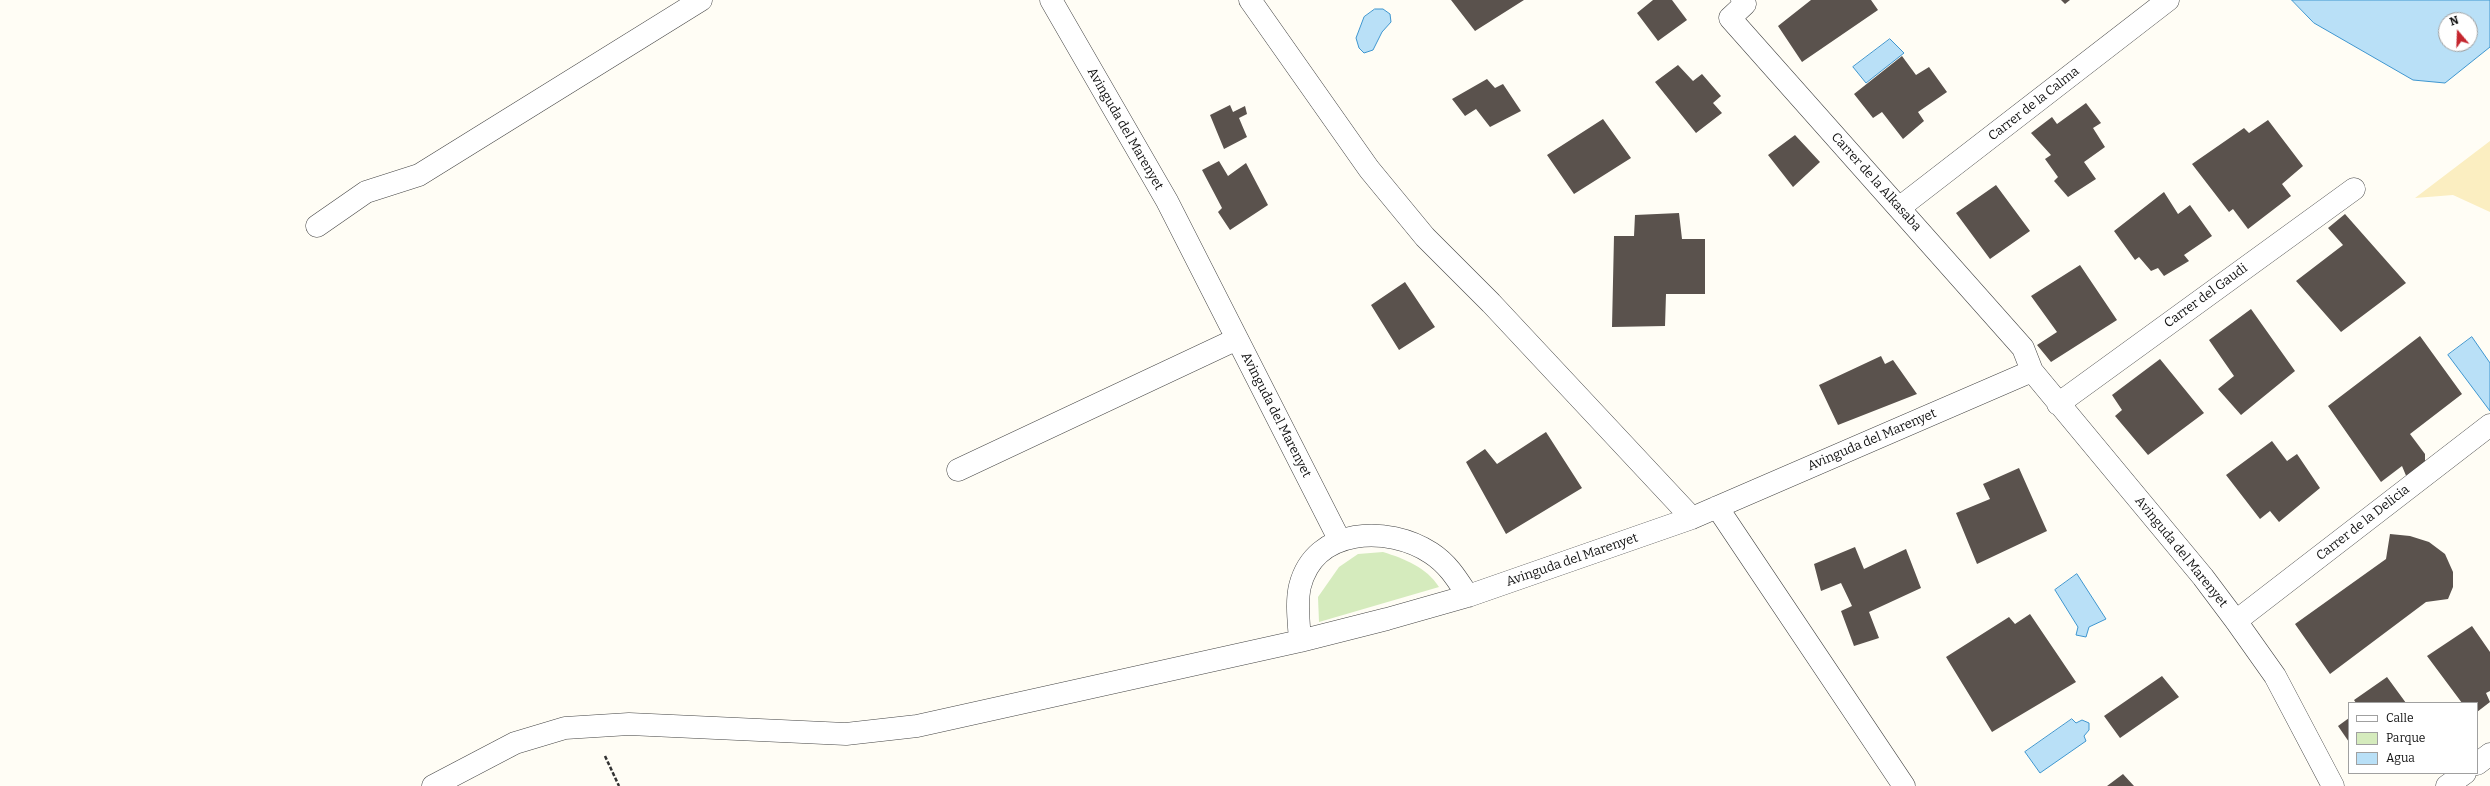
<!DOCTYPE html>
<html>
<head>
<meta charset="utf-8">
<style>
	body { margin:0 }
	#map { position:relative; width:2490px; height:786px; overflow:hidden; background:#fffdf5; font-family:Bitter,serif }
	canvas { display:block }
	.legend { position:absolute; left:2348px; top:702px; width:130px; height:72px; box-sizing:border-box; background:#fff; border:1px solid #a0a0a0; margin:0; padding:5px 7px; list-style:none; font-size:12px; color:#111 }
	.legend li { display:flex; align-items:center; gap:8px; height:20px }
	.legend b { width:20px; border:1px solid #a0a0a0 }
	.north { position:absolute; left:2438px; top:12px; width:40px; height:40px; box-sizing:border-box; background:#fff; border:1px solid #a0a0a0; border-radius:50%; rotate:341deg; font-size:11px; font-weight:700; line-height:16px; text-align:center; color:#111 }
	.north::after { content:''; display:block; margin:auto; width:14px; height:18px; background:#c4262e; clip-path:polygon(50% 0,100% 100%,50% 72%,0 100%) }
</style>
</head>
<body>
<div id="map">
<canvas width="2490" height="786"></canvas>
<ul class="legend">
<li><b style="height:5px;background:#fff"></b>Calle</li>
<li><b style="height:11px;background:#d5ebbd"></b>Parque</li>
<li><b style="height:11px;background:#b9e0f7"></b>Agua</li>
</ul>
<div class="north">N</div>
</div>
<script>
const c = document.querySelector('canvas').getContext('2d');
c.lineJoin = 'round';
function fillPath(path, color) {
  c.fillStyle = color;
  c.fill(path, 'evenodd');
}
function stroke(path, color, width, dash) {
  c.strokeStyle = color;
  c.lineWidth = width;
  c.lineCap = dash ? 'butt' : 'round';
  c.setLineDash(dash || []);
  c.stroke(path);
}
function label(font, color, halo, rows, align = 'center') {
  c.font = font + ' Bitter,serif';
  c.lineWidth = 4;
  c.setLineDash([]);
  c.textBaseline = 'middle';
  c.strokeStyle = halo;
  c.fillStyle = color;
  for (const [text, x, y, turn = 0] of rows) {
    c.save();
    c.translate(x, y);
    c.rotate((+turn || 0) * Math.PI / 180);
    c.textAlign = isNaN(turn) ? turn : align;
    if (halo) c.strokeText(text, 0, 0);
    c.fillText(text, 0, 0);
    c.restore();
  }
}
fillPath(new Path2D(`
	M1383,552C1405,559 1426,567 1439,587L1319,622L1318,597L1339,567L1358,554Z`), '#d5ebbd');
fillPath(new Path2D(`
	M2490,141V212L2453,195L2415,198Z`), '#fbeec1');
const water = new Path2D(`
	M2292,0H2490V47L2445,83L2413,80L2314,23ZM2446,20H2470V44H2446Z
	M1375,9H1383L1390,14L1391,22L1382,32L1373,50L1364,53L1359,48L1356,38L1364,17Z
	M1890,39L1904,53L1866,83L1853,67Z
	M2472,337L2490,363V411L2448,355Z
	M2077,574L2106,619L2089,627L2086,637L2076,635L2078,627L2055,590Z
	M2072,719L2076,723L2082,720L2089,723V730L2084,736L2086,741L2040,773L2025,752Z`);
fillPath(water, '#b9e0f7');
stroke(water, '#3f96cf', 1);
fillPath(new Path2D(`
	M1451,0H1524L1475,31Z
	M1653,0H1672L1687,20L1658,41L1637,13Z
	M1811,0H1871L1878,10L1802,62L1778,26Z
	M2061,0H2070L2065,4Z
	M1902,56L1916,75L1929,67L1947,92L1918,112L1924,121L1903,139L1882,112L1873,118L1854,94Z
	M1678,65L1693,81L1702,74L1721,96L1713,103L1722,113L1696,133L1655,82Z
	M1487,79L1495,88L1503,84L1521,111L1490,127L1476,109L1465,116L1452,99Z
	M2086,103L2101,123L2093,128L2105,147L2084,162L2096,179L2068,197L2054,181L2058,177L2045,159L2051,155L2031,133L2052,117L2057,124Z
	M1230,105L1233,112L1245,106L1247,114L1239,118L1247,137L1224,149L1210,115Z
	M1603,119L1631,158L1574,194L1547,155Z
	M2268,120L2303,166L2282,184L2291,196L2248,229L2233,209L2229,212L2192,164L2244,128L2249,133Z
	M1795,135L1820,162L1793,187L1768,155Z
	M1219,161L1228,176L1246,163L1268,205L1230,230L1218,212L1222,208L1202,170Z
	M1996,185L2030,231L1990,259L1956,213Z
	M2164,192L2178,214L2190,205L2212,236L2184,255L2189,261L2164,276L2158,268L2151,271L2139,257L2135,260L2114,231Z
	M1679,213L1682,239H1705V294H1666L1665,326L1612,327L1614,236H1634L1635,215Z
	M2345,214L2406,283L2341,332L2296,281L2343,245L2328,228Z
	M2080,265L2117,320L2051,362L2037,345L2057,332L2031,296Z
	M1405,282L1435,327L1399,350L1371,305Z
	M2251,309L2295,371L2241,415L2218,389L2234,376L2209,340Z
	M2420,336L2462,394L2410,434L2425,454V465L2407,478L2402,466L2381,482L2328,406Z
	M1881,356L1885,364L1893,360L1917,394L1838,425L1819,385Z
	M2160,359L2204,413L2148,455L2115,416L2122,410L2112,395Z
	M1546,432L1582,488L1506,534L1466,462L1485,449L1497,464Z
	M2272,441L2287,461L2297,454L2320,488L2279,522L2270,511L2260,519L2226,475Z
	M2019,468L2047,531L1977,564L1956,513L1990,499L1983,484Z
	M2390,534L2410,536L2429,542L2445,554L2453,572V587L2448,599L2426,602L2330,674L2295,624L2386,559Z
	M1855,547L1864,569L1906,549L1921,588L1869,612L1879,638L1854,646L1841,611L1852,606L1841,583L1821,591L1814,564Z
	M2030,614L2076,682L1992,732L1946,657L2009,617L2015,624Z
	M2472,626L2490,652V691L2486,693L2490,702L2477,712V703H2462L2427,656Z
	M2162,676L2179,697L2120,738L2104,716Z
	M2387,677L2406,703H2356L2354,700Z
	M2349,718V742L2338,726Z
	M2123,774L2134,786H2107Z`), '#5a524d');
const minor = new Path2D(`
	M1051,0L1167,201L1339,539
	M1250,0L1369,169L1425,237L1491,303L1692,518
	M1742,0L1745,4L1730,18L2023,348L2032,371L2203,577L2236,621L2275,676L2333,786
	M1899,208L2168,0
	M317,226L366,192L419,175L701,0
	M2058,404L2354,189
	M958,470L1237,339
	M1717,507L1904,786
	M2236,621L2490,425
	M1300,641C1299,624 1296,602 1300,586C1315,527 1388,525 1431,553C1448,564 1457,579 1468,596
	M2477,764L2490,754
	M433,786L515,743L565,728L629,724L846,734L917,726L1300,641L1387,619L1468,596L1692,518L2032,371
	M2447,786L2465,773`);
stroke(minor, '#444', 23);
stroke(new Path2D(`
	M605,756L619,786`), '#333', 2.5, [4, 2]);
stroke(minor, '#fff', 22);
label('13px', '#111', '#fff', [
	["Carrer de la Calma",2034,104,-38],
	["Avinguda del Marenyet",1125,129,60],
	["Carrer de la Alkasaba",1876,182,48],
	["Carrer del Gaudi",2206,296,-36],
	["Avinguda del Marenyet",1276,415,63],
	["Avinguda del Marenyet",1872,440,-23],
	["Carrer de la Delicia",2363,523,-38],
	["Avinguda del Marenyet",2181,552,51],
	["Avinguda del Marenyet",1572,560,-19]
]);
</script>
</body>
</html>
